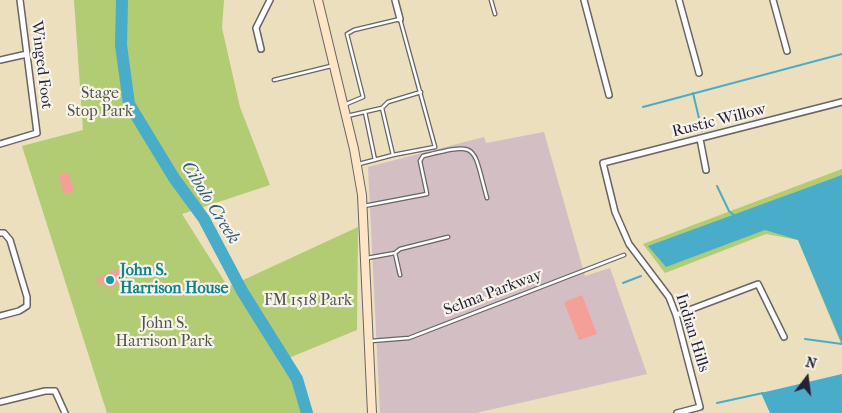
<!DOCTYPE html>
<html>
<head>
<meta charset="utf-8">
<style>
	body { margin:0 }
	#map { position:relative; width:842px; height:413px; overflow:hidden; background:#ecdfbd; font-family:"IM FELL French Canon",serif }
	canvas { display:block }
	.north { position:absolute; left:782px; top:353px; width:50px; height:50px; -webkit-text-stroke:4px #f7f3e8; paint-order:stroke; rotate:15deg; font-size:14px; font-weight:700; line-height:20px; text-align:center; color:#22223b }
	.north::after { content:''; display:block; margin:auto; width:18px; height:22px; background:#22223b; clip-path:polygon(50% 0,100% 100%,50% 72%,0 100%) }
</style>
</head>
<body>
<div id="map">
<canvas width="842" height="413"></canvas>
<div class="north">N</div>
</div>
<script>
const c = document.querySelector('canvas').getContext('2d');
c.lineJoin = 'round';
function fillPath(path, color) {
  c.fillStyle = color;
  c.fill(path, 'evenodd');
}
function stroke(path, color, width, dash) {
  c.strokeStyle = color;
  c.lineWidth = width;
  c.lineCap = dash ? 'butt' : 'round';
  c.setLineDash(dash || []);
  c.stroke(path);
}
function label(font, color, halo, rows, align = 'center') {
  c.font = font + ' "IM FELL French Canon",serif';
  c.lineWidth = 4.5;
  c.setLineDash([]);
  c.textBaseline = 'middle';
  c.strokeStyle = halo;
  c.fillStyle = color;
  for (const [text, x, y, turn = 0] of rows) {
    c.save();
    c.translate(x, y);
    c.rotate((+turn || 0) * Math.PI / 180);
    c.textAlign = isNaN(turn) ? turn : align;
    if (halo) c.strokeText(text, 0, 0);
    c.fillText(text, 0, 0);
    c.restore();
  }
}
fillPath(new Path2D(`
	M544,132L585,276L610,268L647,374L476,413H380L368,167L484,137L486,143Z`), '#d2bec3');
fillPath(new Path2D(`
	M74,0H224L222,28L240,107L270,185L182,214L228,287L358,227L357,330L279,362L313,413H107L22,146L83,130Z
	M842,169V346L798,240L766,234L665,273L643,244Z`), '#b1cc72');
fillPath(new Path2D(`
	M842,175V344L798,240L765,230L666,267L648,246Z
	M842,374V413H770L761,393Z`), '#49acc9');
stroke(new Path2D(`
	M693,93L702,131
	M643,107L842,54
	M717,186L729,211L735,216
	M623,283L641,276
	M805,339L842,344
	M717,403L763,393`), '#49acc9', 2);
stroke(new Path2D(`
	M122,0L121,45L129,104L174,178L204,219L242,291L297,379L307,413`), '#49acc9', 12);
fillPath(new Path2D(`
	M68,172L74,191L64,194L58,176Z
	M118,269L124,282L107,289L104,283L99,285L96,279Z
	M582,295L597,334L579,340L564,302Z`), '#f4a098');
const lane = new Path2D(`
	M491,0L495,14
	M274,80L331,66
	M344,105L363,97L347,34L354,30L400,19L435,147L393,155
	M382,108L388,102L421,92
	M365,112L375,160
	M347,116L382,108L393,155L359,164
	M364,206L427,194L420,161L423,156C480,142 472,144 487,198
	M395,253L400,275
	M367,258L395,253L400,249L448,237
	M371,341L409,338L624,255`);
const street = new Path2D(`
	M395,0L400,19
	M584,0L609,95
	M679,0L699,73
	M773,0L787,51
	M261,49L256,28L270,0
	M0,60L27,54
	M700,139L706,170
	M0,144L37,133L20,0
	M0,233H4L10,240L27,297V306L19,311L0,316
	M676,315L758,284L784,337
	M0,402L45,391H55L65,413
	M677,413L700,407L676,315L669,297L629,244L615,212L603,163L842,102`);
const secondary = new Path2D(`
	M318,0L354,149L362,195L372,413`);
stroke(lane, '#696468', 5);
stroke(street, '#696468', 8);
stroke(secondary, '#696468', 10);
stroke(lane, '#fff', 2.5);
stroke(street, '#fff', 5);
stroke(secondary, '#fde5c5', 8);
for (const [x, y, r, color] of [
	[110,280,5,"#0f9aa8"]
]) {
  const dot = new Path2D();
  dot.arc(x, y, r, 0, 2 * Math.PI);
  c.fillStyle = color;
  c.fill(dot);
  stroke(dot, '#f7f3e8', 2);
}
label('16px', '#22223b', '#f7f3e8', [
	["Winged Foot",41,65,83],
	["Rustic Willow",719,121,-14],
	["Selma Parkway",493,293,-21],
	["Indian Hills",692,333,73]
]);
label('16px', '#4d554c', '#f7f3e8', [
	["Stage",100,94],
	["Stop Park",100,112],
	["FM 1518 Park",308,301],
	["John S.",164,324],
	["Harrison Park",164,342]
]);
label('bold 16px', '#0d838f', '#f7f3e8', [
	["John S.",120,271],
	["Harrison House",120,289]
], 'left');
label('italic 18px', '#325974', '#f7f3e8', [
	["Cibolo Creek",210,203,58]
]);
</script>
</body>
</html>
